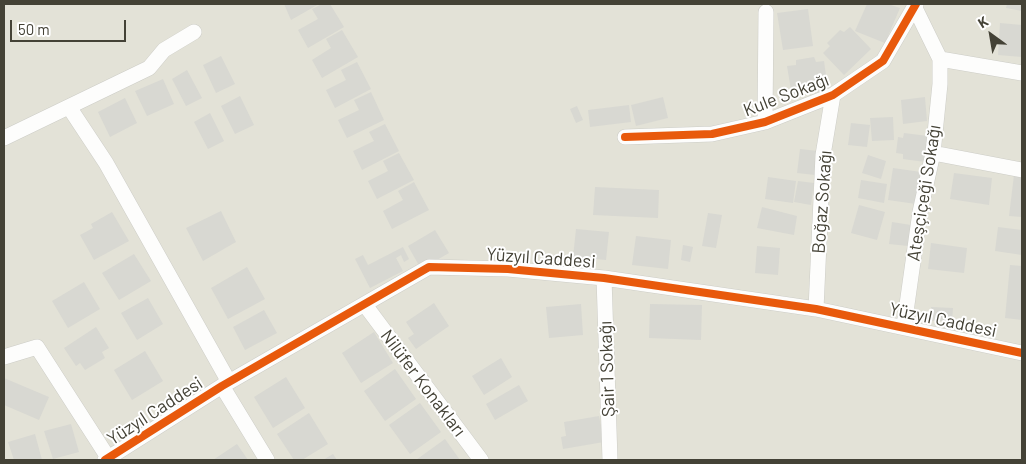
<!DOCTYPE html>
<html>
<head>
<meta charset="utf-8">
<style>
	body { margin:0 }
	#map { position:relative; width:1026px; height:464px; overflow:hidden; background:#efefe9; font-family:Barlow,sans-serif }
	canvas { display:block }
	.frame { position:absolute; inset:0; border:5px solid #444236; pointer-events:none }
	.north { position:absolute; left:966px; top:10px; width:50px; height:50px; -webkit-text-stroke:4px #fff; paint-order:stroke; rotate:328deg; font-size:14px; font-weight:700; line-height:20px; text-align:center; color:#444236 }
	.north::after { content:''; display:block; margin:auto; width:18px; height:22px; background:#444236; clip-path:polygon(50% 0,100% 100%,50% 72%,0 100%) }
	.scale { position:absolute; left:10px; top:20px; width:116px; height:22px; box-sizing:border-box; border:2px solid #444236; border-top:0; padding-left:6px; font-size:15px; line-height:18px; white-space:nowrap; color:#444236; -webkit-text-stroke:4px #fff; paint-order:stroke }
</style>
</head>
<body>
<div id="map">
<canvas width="1026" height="464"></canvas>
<div class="frame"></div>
<div class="north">K</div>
<div class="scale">50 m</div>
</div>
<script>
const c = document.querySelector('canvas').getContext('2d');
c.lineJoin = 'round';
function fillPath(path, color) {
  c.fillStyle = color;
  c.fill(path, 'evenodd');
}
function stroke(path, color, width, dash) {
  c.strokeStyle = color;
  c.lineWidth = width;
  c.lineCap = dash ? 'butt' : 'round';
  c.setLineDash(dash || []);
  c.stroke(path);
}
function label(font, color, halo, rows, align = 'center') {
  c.font = font + ' Barlow,sans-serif';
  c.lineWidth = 4;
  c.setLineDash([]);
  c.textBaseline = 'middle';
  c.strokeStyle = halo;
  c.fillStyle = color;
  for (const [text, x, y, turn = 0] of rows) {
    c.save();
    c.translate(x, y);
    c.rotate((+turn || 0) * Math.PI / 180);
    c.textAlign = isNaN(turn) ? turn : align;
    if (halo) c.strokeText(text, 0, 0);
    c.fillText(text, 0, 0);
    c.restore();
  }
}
fillPath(new Path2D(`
	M4,4H1022V460H4Z`), '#e3e2d7');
fillPath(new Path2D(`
	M284,4H319L291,20Z
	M322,4H330L344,27L308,48L298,30L318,19L312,9Z
	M867,4H888L900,8L885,43L855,31Z
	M1007,4H1022V11L1006,8Z
	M808,9L813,46L783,50L777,13Z
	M1000,23L1022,25V57L998,55Z
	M850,27L871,49L844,75L823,53L830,46L827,43L840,30L844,32Z
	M342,30L358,57L322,78L312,60L331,48L326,39Z
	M221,56L235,84L216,93L203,65Z
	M814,57L816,62L824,61L828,91L792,96L787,66L796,65V60Z
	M357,62L371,89L335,108L326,90L346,80L341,70Z
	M187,70L202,98L186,106L172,79Z
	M163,79L174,104L147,116L135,91Z
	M371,92L384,120L347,138L338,120L359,110L354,100Z
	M240,96L254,125L235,134L221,106Z
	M663,97L668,118L636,126L631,105Z
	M925,97L927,121L903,124L901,100Z
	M125,98L137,123L110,137L98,112Z
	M629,105L631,122L590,127L588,110Z
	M577,106L583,120L576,123L570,109Z
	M210,113L224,141L208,149L194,122Z
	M893,117L894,140L872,141L870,118Z
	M851,123L870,125L867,147L848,145Z
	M385,124L399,151L362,170L353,151L374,141L369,132Z
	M904,133L928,136L925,162L903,159V154L896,153L898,137L903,138Z
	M800,149L818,151L815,175L797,173Z
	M399,153L414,180L377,199L368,181L388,171L383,161Z
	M868,155L886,161L881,179L862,173Z
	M893,168L921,172L916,204L888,200Z
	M954,173L992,178L989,205L950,199Z
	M1014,175L1022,176V217L1009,216Z
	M768,177L796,181L793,203L765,199Z
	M861,180L887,184L884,203L858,198Z
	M798,181L814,183L811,205L794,202Z
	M414,182L429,210L392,229L383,211L403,200L398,191Z
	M595,187L659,190L658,218L593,215Z
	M859,205L885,212L877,240L851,233Z
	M762,207L797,216L794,235L757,228Z
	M221,211L236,242L203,261L186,228Z
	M112,212L129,241L94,260L80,235L93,228L91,224Z
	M708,213L722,215L716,248L702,246Z
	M892,222L911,225L908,246L889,244Z
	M998,227L1022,230V255L995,251Z
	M576,229L609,232L606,260L573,257Z
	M435,230L449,253L421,269L408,246Z
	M636,236L671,240L668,269L632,265Z
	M931,243L967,248L964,273L928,269Z
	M683,245L693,247L690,262L681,260Z
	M757,246L780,248L778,275L755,273Z
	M403,247L409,259L404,262L401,255L396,258L403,271L370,288L355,259L363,255L368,265Z
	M134,254L151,281L119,300L102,273Z
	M1010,265L1022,266V320L1005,318Z
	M247,267L265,299L228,319L211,288Z
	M84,282L100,309L68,328L52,301Z
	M148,298L163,324L137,340L121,313Z
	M434,303L449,326L416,349L408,338L414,334L406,322Z
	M581,304L583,335L549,338L546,307Z
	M650,304L702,305L701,340L649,338Z
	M931,307L953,308L952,321H930Z
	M264,310L277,333L245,350L233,327Z
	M96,327L109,348L102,352L105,358L85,370L80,363L76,366L64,348Z
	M374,332L393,363L361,383L342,353Z
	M145,351L163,381L132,400L114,370Z
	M501,358L512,377L484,395L472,376Z
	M395,369L416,399L385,421L364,391Z
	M286,377L305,408L273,428L254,397Z
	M4,378L49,397L39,420L4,405Z
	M519,385L528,401L495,420L486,404Z
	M420,403L441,432L410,454L389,425Z
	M309,413L328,444L302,460H294L277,434Z
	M599,416L604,442L563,449L561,437L566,436L564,422Z
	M71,424L79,452L53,459L44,431Z
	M35,434L42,460H14L8,442Z
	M445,439L460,460H416Z
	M237,444L248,460H213Z
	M333,454L337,460H323Z`), '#d8d8d2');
const minor = new Path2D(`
	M940,59L1022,73
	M69,107L106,163L229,382
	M765,122L766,12
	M625,137L712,134L765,122L833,95L883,61L916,4
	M4,138L149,68L164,50L194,32
	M933,153L1022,170
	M604,278L610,460
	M365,305L481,460
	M816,309L823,155L833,95
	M904,326L920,212L933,153L940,84V59L915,8
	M4,357L37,347L109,459
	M222,386L267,460
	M105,460L222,386L429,267L508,269L604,278L816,309L1022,353`);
stroke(minor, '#cdcdc7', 16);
stroke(minor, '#fdfdfc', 15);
stroke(new Path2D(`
	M625,137L712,134L765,122L833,95L883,61L916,4
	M105,460L222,386L429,267L508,269L604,278L816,309L1022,353`), '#e8590c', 8);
label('18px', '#444236', '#fff', [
	["Kule Sokağı",786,95,-21],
	["Ateşçiçeği Sokağı",924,193,-81],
	["Boğaz Sokağı",822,202,-86],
	["Yüzyıl Caddesi",541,258,4],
	["Yüzyıl Caddesi",943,320,12],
	["Şair 1 Sokağı",607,369,-92],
	["Nilüfer Konakları",423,383,53],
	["Yüzyıl Caddesi",155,411,-33]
]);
</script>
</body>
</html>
